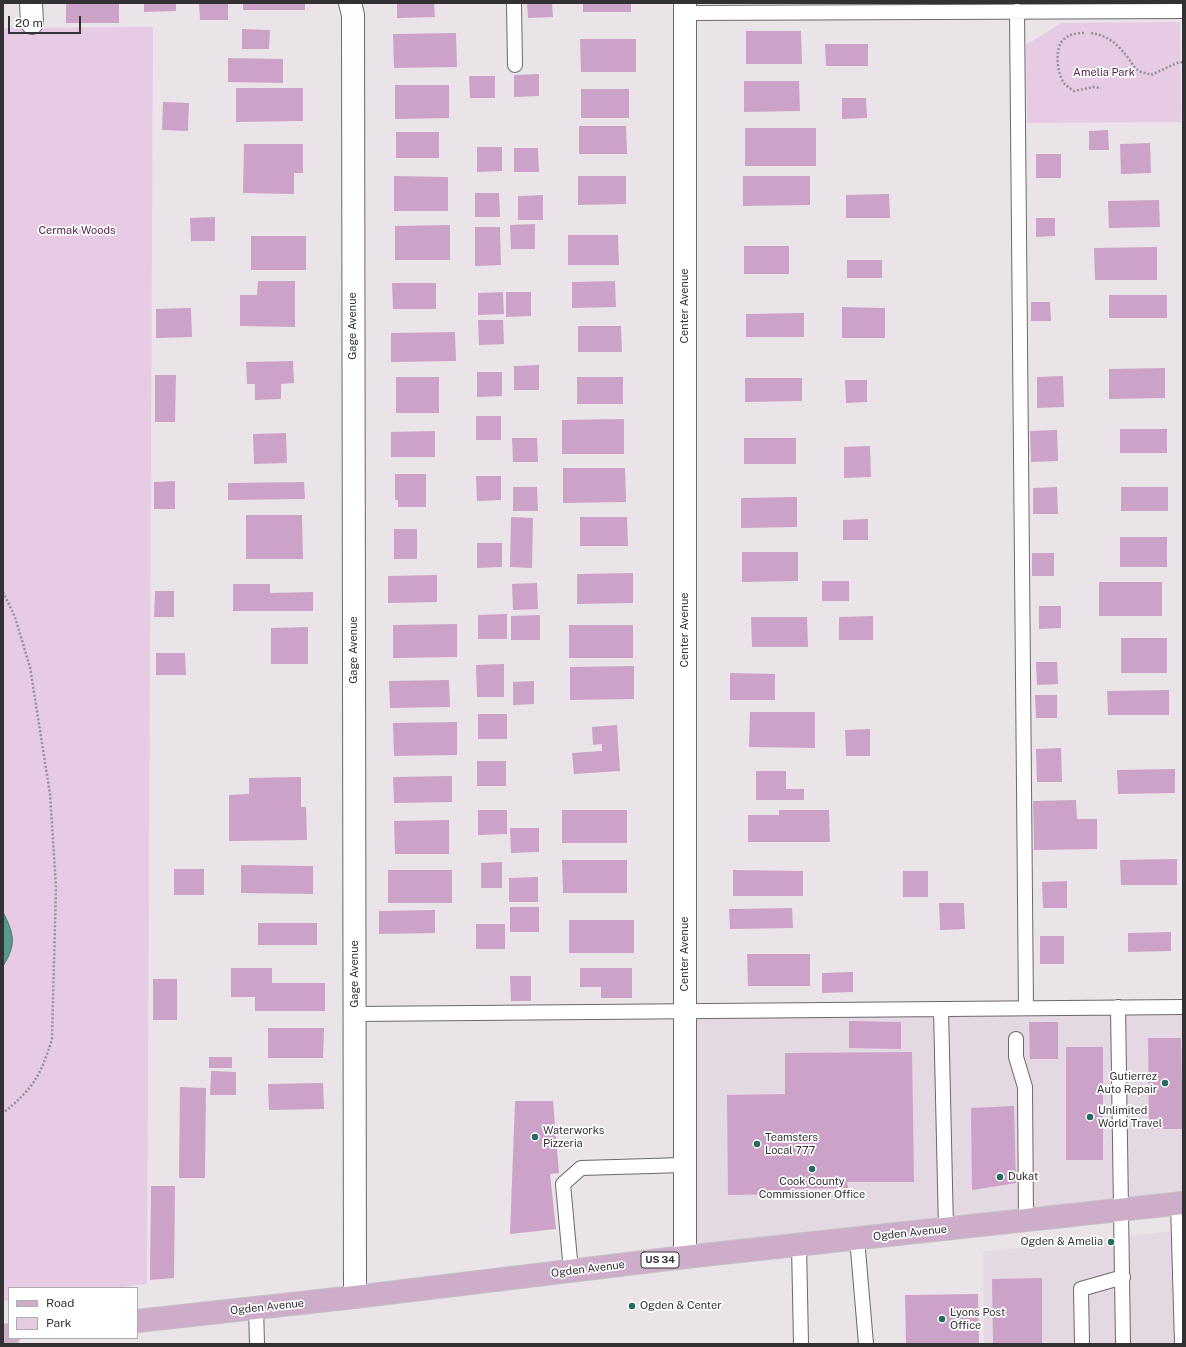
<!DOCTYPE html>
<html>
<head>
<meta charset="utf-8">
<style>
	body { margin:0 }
	#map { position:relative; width:1186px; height:1347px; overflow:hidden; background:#eae4e9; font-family:"Public Sans",sans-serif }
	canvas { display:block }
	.frame { position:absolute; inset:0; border:4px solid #333133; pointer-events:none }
	.legend { position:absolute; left:8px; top:1287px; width:130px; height:52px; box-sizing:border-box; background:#fff; border:1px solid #adadad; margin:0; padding:5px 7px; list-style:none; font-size:12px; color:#333133 }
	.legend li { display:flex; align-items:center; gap:8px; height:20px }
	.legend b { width:20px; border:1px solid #adadad }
	.scale { position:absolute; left:8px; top:16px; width:73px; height:18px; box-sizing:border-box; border:2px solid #333133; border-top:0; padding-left:5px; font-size:12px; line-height:14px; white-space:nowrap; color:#333133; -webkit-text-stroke:3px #fff; paint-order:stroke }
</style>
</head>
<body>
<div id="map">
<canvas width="1186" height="1347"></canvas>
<div class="frame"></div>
<ul class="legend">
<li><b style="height:5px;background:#ceadcb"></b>Road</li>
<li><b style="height:11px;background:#e7cae4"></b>Park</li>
</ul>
<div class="scale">20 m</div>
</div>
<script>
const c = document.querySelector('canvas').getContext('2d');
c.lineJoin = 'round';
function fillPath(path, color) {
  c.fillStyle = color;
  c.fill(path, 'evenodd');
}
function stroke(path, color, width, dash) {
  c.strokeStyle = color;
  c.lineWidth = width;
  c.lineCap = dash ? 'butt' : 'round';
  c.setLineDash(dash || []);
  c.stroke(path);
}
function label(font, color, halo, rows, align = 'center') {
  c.font = font + ' "Public Sans",sans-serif';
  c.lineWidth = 3.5;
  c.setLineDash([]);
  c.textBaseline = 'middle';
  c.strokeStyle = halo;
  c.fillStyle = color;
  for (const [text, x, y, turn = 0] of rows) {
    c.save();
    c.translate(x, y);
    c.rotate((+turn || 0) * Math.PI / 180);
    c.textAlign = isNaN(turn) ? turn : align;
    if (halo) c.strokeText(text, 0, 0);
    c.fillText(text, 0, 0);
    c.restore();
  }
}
fillPath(new Path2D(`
	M1183,1007V1198L691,1251V1009Z
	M1183,1230V1344H984L983,1252Z`), '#e4d8e3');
fillPath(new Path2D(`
	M1180,22L1181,122L1027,123L1026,45L1061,23Z
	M153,27L147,1284L113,1288H9V1300L3,1301V28Z`), '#e7cae4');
const water = new Path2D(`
	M3,912C14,934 17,944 3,966Z`);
fillPath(water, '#58998a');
stroke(water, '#4d7a70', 1);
fillPath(new Path2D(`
	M66,3H119V23H66Z
	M144,3H176V11L144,12Z
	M199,3H228V20H200Z
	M243,3H305V10H243Z
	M397,3H434L435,17L397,18Z
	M527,3H552L553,17L528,18Z
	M583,3H631V12H583Z
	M242,29L270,30L269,49H242Z
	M746,31H801L802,64H746Z
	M456,33L457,67L394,68L393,34Z
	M580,39H636V72H581Z
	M825,44H868V66H826Z
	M228,58L283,59V83L228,82Z
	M539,74V96L514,97V75Z
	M469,76H495V98H470Z
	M744,81H799L800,111L744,112Z
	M395,85H449V118L395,119Z
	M236,88H303V121L236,122Z
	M581,89H629V118H581Z
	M842,98H866L867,118L842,119Z
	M163,102L189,103L188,131L162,130Z
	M579,126H626L627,154H579Z
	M745,128H816V166H745Z
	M1108,130L1109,150H1089V131Z
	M396,132H439V158H396Z
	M1150,143L1151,173L1121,174L1120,144Z
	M244,144H303V173H294V194L243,193Z
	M477,147H502V171L477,172Z
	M514,148H538L539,172H514Z
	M1036,154H1061V178H1036Z
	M394,176L448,177V211H394Z
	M578,176H626V204L578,205Z
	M743,176H810V205L743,206Z
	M475,193H499L500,217H475Z
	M889,194L890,218H846V195Z
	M543,195V220H518V196Z
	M1159,200L1160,227L1109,228L1108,201Z
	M215,217V241H191L190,218Z
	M1036,218H1055V236L1036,237Z
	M535,224V249H511L510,225Z
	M450,225V260H395V226Z
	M475,227H500L501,265L475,266Z
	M568,235H618L619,265H568Z
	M251,236H306V270H251Z
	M744,246H789V274H744Z
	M1157,247V280H1095L1094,248Z
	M847,260H882V278H847Z
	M258,281H295V327L240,326V295H257Z
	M615,281L616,307L572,308V282Z
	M392,283H436V309H393Z
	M503,292L504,314L478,315V293Z
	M506,292H531V316L506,317Z
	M1109,295H1167V318H1109Z
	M1031,302H1050L1051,321H1031Z
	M842,307L885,308V338H842Z
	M191,308L192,337L156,338V309Z
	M804,313V337H746V314Z
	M478,320H503L504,344L479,345Z
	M578,326H621L622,352H578Z
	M455,332L456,361L391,362V333Z
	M293,361L294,383L281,384V399L255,400V384H247L246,362Z
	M539,365V390H514V366Z
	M1165,368V398L1109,399V369Z
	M477,372H502V396L477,397Z
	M155,375H176L175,422H155Z
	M1063,376L1064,407L1037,408V377Z
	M396,377H439V413H396Z
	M577,377H623V404H577Z
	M745,378H802V401L745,402Z
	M845,380H867V402L846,403Z
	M476,416H501V440H476Z
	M624,419V454H562V420Z
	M1120,429H1167V453H1120Z
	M1057,430L1058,461L1031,462L1030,431Z
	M435,431V457H391V432Z
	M286,433L287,463L254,464L253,434Z
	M512,438H537L538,462H513Z
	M744,438H796V464H744Z
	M870,446L871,477L844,478V447Z
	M563,468H625L626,502L563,503Z
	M395,474H426V507H398V500H395Z
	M476,476H501V500L477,501Z
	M175,481V509H154V482Z
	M304,482L305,499L228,500V483Z
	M513,487H537L538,511H513Z
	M1057,487L1058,514H1033V488Z
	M1121,487H1168V511H1121Z
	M797,497V527L741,528V498Z
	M246,515H302L303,559H246Z
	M511,517L533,518L532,568L510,567Z
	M580,517H627L628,546H580Z
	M868,519V540H843V520Z
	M394,529H417V559H394Z
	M1120,537H1167V567H1120Z
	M477,543H502V567L477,568Z
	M742,552H798V581L742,582Z
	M1032,553H1054V576H1032Z
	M633,573V603L577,604V574Z
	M437,575V602L388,603V576Z
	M822,581H849V601H822Z
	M1099,582H1162V616H1099Z
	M537,583L538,609L513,610L512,584Z
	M233,584H270V593L313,592V611H233Z
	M155,591H174V617H154Z
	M1039,606H1061V628L1039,629Z
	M507,614V639H478V615Z
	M540,615V640H511V616Z
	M873,616V640H839V617Z
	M751,617H807L808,647H752Z
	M457,624V657L393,658V625Z
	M569,625H633V658H569Z
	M308,627V664H271V628Z
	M1121,638H1167V673H1121Z
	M156,653H185L186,675H156Z
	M1036,662H1057L1058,684L1037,685Z
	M504,664V697H477L476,665Z
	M634,666V699L570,700V667Z
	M730,673L775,674V700H730Z
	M449,680L450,707L390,708L389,681Z
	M534,681V704L513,705V682Z
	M1169,690V715H1108L1107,691Z
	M1035,695H1057V718H1036Z
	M750,712H815V748L749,747Z
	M478,714H507V739H478Z
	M457,722V755L394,756L393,723Z
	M617,725L620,771L574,774L572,753L602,751V744L593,745L592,727Z
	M870,729V756H846L845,730Z
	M1061,748L1062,782H1037L1036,749Z
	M477,761H506V786H477Z
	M1175,769V793L1118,794L1117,770Z
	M756,771H786V789H804V800H756Z
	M452,776V802L394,803L393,777Z
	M301,777V807H306L307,840L229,841V795L249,794V778Z
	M1076,800L1077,819H1097V849L1034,850L1033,801Z
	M478,810H507V834L478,835Z
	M562,810H627V843H562Z
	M779,810H829L830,842H748V815H779Z
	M449,820V854H395L394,821Z
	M510,828H539V852L511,853Z
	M1177,859V885H1121L1120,860Z
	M562,860H627V893H563Z
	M502,862V888H481V863Z
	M241,865L313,866V894L241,893Z
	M174,869H204V895H174Z
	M388,870H452V903H388Z
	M733,870L803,871V896H733Z
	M903,871H928V897H903Z
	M538,877V902H509V878Z
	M1067,881V908H1043L1042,882Z
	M939,903H964L965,929L940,930Z
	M510,907H539V932H510Z
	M792,908L793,928L730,929L729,909Z
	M435,910V933L379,934V911Z
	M569,920H634V953H569Z
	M258,923H317V945H258Z
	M476,924H505V949H476Z
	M1171,932V951L1128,952V933Z
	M1040,936H1064V964H1040Z
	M747,954H810V986H748Z
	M231,968H272V983H325V1011H255V997H231Z
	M580,968H632V998H601V987H580Z
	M853,972V992L822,993V973Z
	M510,976H531V1001H511Z
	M153,979H177V1020H153Z
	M849,1021L901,1022V1049L849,1048Z
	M1029,1022H1058V1059H1030Z
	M268,1028H324L323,1058H268Z
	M1148,1038H1181L1183,1129H1149Z
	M1066,1047H1103V1160H1066Z
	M912,1052L914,1182H847L848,1188L796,1189V1194L728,1195L727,1095L785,1094V1053Z
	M209,1057H232V1068H209Z
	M211,1071L236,1072V1095H210Z
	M323,1083L324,1109L269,1110L268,1084Z
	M180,1087L206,1088L205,1178H179Z
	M515,1101H553L559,1173L550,1174L556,1229L510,1234Z
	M1014,1106L1016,1183L972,1190L971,1108Z
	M151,1186H175L174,1278L150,1280Z
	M1042,1278V1344H993L992,1279Z
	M978,1294L979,1344H906L905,1295Z`), '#cca2c8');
const lane = new Path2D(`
	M514,3L515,65
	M1017,11L1026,1008
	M685,13L1183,11
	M1118,1007L1123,1344
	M941,1009L946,1229
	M355,1014L1183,1007
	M1016,1039V1057L1025,1087L1026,1220
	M1178,1204L1182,1344
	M857,1238L866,1344
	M799,1245L801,1344
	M571,1271L563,1184L581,1168L684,1165
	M256,1308L257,1344
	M1082,1344L1081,1289L1123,1277`);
const street = new Path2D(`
	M31,3L32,23
	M350,3L353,15L355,1297
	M685,1257V3`);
const primary = new Path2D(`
	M137,1321L355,1297L685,1257L1183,1203
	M3,1336L9,1335`);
stroke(lane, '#6d686c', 16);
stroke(street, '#6d686c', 24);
stroke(primary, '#c2c1c2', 24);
stroke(new Path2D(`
	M1084,33C1077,33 1070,34 1064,39C1054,47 1057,74 1064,83C1066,86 1070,88 1074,91L1094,87L1101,88
	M1091,33C1110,36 1118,45 1129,59C1132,63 1134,68 1139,71C1143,73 1147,73 1151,75L1177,63L1183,62
	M3,592L15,617L30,667L50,794L56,887L52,1039C41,1075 33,1089 3,1113`), '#969296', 2.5, [2, 2]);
stroke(lane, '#fff', 14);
stroke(street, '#fff', 22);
stroke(primary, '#ceadcb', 22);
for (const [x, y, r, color] of [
	[1165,1083,4,"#276b5e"],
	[1090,1117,4,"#276b5e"],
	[535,1137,4,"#276b5e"],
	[757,1144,4,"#276b5e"],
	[812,1169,4,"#276b5e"],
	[1000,1177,4,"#276b5e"],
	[1111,1242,4,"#276b5e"],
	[632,1306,4,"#276b5e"],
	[942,1319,4,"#276b5e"]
]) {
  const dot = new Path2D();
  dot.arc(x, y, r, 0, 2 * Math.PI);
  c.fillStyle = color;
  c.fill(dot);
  stroke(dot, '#fff', 1.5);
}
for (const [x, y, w] of [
	[660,1260,38]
]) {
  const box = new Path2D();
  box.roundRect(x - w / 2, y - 8, w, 16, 3);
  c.fillStyle = '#fff';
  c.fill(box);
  stroke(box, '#333133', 1);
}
label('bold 10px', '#333133', null, [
	["US 34",660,1260]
]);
label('11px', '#552252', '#fff', [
	["Amelia Park",1104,73],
	["Cermak Woods",77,231]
]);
label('11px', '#333133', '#fff', [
	["Center Avenue",685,306,-90],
	["Gage Avenue",353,326,-90],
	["Center Avenue",685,630,-90],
	["Gage Avenue",354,650,-90],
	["Center Avenue",685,954,-90],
	["Gage Avenue",355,974,-90],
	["Ogden Avenue",910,1233,-6],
	["Ogden Avenue",588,1269,-7],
	["Ogden Avenue",267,1307,-6]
]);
label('11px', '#333133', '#fff', [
	["Gutierrez",1157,1077,"right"],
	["Auto Repair",1157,1090,"right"],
	["Unlimited",1098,1111],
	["World Travel",1098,1124],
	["Waterworks",543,1131],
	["Pizzeria",543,1144],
	["Teamsters",765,1138],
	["Local 777",765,1151],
	["Dukat",1008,1177],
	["Cook County",812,1182,"center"],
	["Commissioner Office",812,1195,"center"],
	["Ogden & Amelia",1103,1242,"right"],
	["Ogden & Center",640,1306],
	["Lyons Post",950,1313],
	["Office",950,1326]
], 'left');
</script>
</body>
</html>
